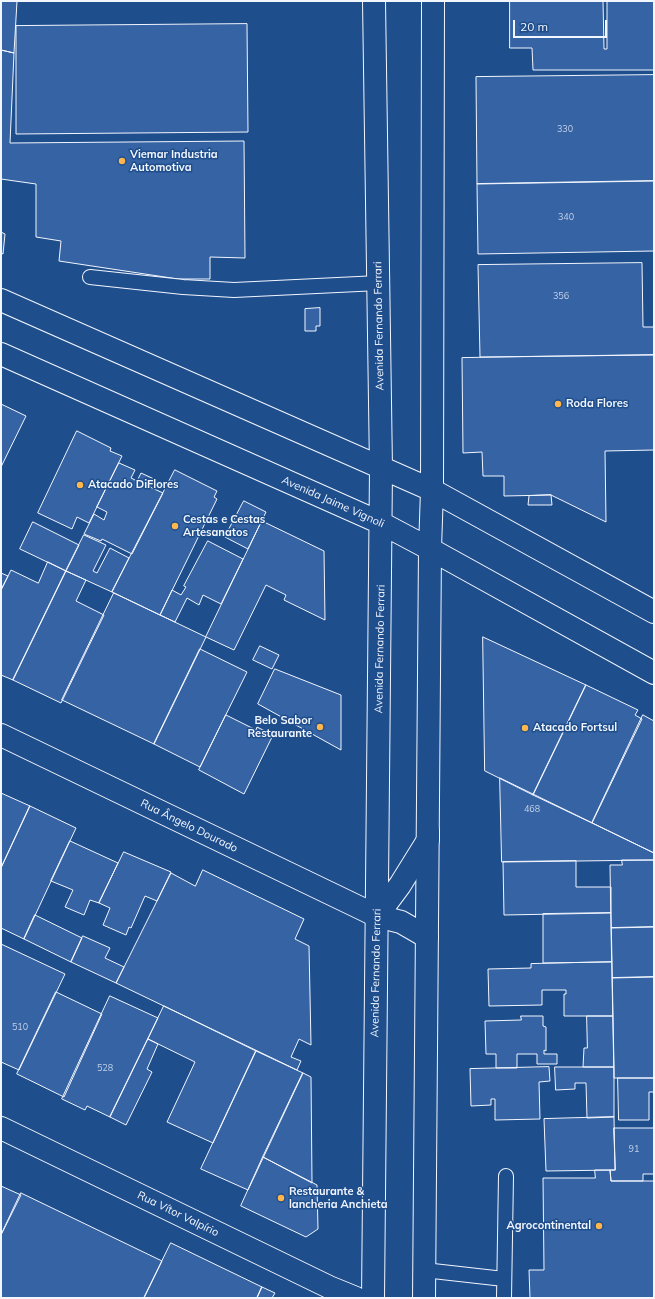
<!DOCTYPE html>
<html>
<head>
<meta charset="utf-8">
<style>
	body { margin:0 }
	#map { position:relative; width:655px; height:1299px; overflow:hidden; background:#1f4e8c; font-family:Mulish,sans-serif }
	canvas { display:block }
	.frame { position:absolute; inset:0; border:2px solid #f2f6ff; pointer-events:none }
	.scale { position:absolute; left:513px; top:20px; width:94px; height:18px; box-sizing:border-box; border:2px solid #f2f6ff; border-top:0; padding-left:5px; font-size:12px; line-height:14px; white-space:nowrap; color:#f2f6ff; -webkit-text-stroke:3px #1f4e8c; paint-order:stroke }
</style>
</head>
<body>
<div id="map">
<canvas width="655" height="1299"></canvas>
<div class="frame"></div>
<div class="scale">20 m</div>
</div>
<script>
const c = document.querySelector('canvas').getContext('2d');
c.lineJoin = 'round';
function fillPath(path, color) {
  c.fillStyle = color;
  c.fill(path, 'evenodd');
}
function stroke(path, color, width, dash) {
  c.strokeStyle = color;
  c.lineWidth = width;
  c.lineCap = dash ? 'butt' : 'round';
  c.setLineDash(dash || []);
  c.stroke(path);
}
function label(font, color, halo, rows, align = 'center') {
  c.font = font + ' Mulish,sans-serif';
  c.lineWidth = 3;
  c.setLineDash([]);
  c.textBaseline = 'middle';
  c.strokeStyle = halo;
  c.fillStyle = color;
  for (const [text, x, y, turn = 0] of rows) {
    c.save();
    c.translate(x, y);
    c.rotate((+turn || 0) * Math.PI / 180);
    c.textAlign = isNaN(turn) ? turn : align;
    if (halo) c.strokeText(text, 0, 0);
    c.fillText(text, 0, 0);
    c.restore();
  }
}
const building = new Path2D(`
	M1,1H17L14,53L1,50Z
	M510,1H603L604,49H607V1H654V70H533L532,48H510Z
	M247,24L248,132L16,134V26Z
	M1,50L14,53L10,143L244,141L245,258L210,257V279H178L59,261L61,241L36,237V184L1,179Z
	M654,75V181L477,184L476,77Z
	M654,181V251L478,254L477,184Z
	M1,232L5,234L3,254L1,253Z
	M642,263L643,327H654V355L480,357L478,265Z
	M320,308V326H316V331H305V309Z
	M654,355V450L605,451L606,522L551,495L504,496V476H483L482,452L463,453L462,358Z
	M1,404L26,416L1,467Z
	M77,431L111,448L110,451L122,456L89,523L77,517L72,529L38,513Z
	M119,463L135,470L131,478L137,481L141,473L154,479L150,487L163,493L132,554L102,539L101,541L84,534L94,514L104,520L107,512L97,507Z
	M175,470L217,491L214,497L217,499L160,615L112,592Z
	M551,495L552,505H528L529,496Z
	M244,501L266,512L248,549L225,537Z
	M262,521L324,551L325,620L284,600L286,595L266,585L234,650L206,637Z
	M33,522L79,545L66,571L20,549Z
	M84,535L106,545L93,571L97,573L110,548L129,558L112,592L66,571Z
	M208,541L243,559L221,604L203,595L199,605L187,598L175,622L160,615L172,590L181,595L186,587L184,586Z
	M48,562L66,571L13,680L1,675V590L11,570L38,583Z
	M66,571L86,580L76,601L104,615L61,703L13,680Z
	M1,573L8,576L1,590Z
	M114,593L206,637L154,744L62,700Z
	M483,637L586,685L533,795L485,771Z
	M260,646L279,655L272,669L253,660Z
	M200,649L247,672L200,767L154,744Z
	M275,669L341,695V750L258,704Z
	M586,685L638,710L635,715L642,719L592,823L533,795Z
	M226,715L256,730L257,727L273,735L244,794L199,770Z
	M643,715L654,721V853L592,823Z
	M500,778L654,853V860L502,862Z
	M1,793L30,806L1,868Z
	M30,806L76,828L24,939L1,928V868Z
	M70,841L118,863L99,903L90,900L84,915L65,907L73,890L51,881Z
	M124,852L171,872L157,901L145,896L131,928L129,927L126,935L103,925L110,908L99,903Z
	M622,860H654V927L611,928L610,865H622Z
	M576,861V887H611V913L504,915L503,862Z
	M203,870L304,919L295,939L309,946L311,1045L299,1039L291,1057L301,1061L297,1070L116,983L171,873L195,886Z
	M611,913L612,962L543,963V914Z
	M35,915L82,938L71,962L24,939Z
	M654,927V977L612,978L611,928Z
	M83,936L110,948L105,958L124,967L116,983L71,962Z
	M1,944L65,974L19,1070L1,1062Z
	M612,962L613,1016H564V994H566V990H542V1005L489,1006L488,969L531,968V964Z
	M654,977V1078H614L612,978Z
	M56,992L102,1014L64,1097L17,1074Z
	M110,996L158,1018L110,1117L87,1106L85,1110L62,1099Z
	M164,1006L256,1051L213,1143L167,1122L195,1062L148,1039Z
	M521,1016H543V1026L546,1027V1051L544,1050V1054H557V1064H537V1054H517V1068H496V1054H486L485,1021L521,1020Z
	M587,1016H613L614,1067H583L584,1048H587Z
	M148,1039L158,1044L147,1069L152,1072L126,1125L110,1117Z
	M256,1051L303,1073L248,1190L201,1169Z
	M549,1067L550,1081L539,1082L540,1119L495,1120V1099H491V1105L471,1106L470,1069Z
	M555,1067H614V1117L587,1118L586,1083H575V1089L556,1090Z
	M303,1073L311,1077L312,1183L263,1157Z
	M618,1078H654V1092H649V1120H619Z
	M614,1117L615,1170L546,1171L544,1119Z
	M614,1128H654V1174H643V1181H611L610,1170H615Z
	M263,1157L317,1185L318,1229L306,1237L241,1206Z
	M595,1170H610L611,1181H654V1298H530L529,1270H544L543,1178H595Z
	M1,1186L21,1195L1,1235Z
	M21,1193L162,1261L144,1298H1V1235Z
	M171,1243L262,1287L257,1298H144Z
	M262,1287L275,1293L272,1298H257Z`);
fillPath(building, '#3563a3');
stroke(building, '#f2f6ff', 1);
const service = new Path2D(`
	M90,277L183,287L234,290L379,283
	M424,1270L504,1279
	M504,1298L506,1176`);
const minor = new Path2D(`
	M1,735L377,916L401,922L427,937
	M377,916L400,885L428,840V831
	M1,1128L329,1287L356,1298`);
const tertiary = new Path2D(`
	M1,300L432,490L654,612
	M1,354L381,523L430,549L654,673
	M373,1298L381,469L374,1
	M424,1298L430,549L432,490L433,1`);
stroke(service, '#f2f6ff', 16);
stroke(minor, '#f2f6ff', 24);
stroke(tertiary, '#f2f6ff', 24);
stroke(service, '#1f4e8c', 14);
stroke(minor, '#1f4e8c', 22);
stroke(tertiary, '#1f4e8c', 22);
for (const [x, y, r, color] of [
	[122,161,4,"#ffb74d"],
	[558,404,4,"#ffb74d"],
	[80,485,4,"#ffb74d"],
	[175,526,4,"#ffb74d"],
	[320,727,4,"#ffb74d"],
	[525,728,4,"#ffb74d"],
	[281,1198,4,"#ffb74d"],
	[599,1226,4,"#ffb74d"]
]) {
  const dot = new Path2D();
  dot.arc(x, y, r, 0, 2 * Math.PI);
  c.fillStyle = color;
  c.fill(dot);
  stroke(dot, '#1f4e8c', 1.5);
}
label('9px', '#c3d1e8', null, [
	["330",565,129],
	["340",566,217],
	["356",561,296],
	["468",532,809],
	["510",20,1027],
	["528",105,1068],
	["91",634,1149]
]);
label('bold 11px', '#f2f6ff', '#1f4e8c', [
	["Viemar Industria",130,155],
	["Automotiva",130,168],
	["Roda Flores",566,404],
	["Atacado DiFlores",88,485],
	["Cestas e Cestas",183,520],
	["Artesanatos",183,533],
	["Belo Sabor",312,721,"right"],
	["Restaurante",312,734,"right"],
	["Atacado Fortsul",533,728],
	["Restaurante &",289,1192],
	["lancheria Anchieta",289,1205],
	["Agrocontinental",591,1226,"right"]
], 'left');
label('11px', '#f2f6ff', '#1f4e8c', [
	["Avenida Fernando Ferrari",379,326,-91],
	["Avenida Jaime Vignoli",333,502,24],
	["Avenida Fernando Ferrari",380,649,-89],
	["Rua Ângelo Dourado",189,826,26],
	["Avenida Fernando Ferrari",376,973,-89],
	["Rua Vítor Valpírio",178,1214,26]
]);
</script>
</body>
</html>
